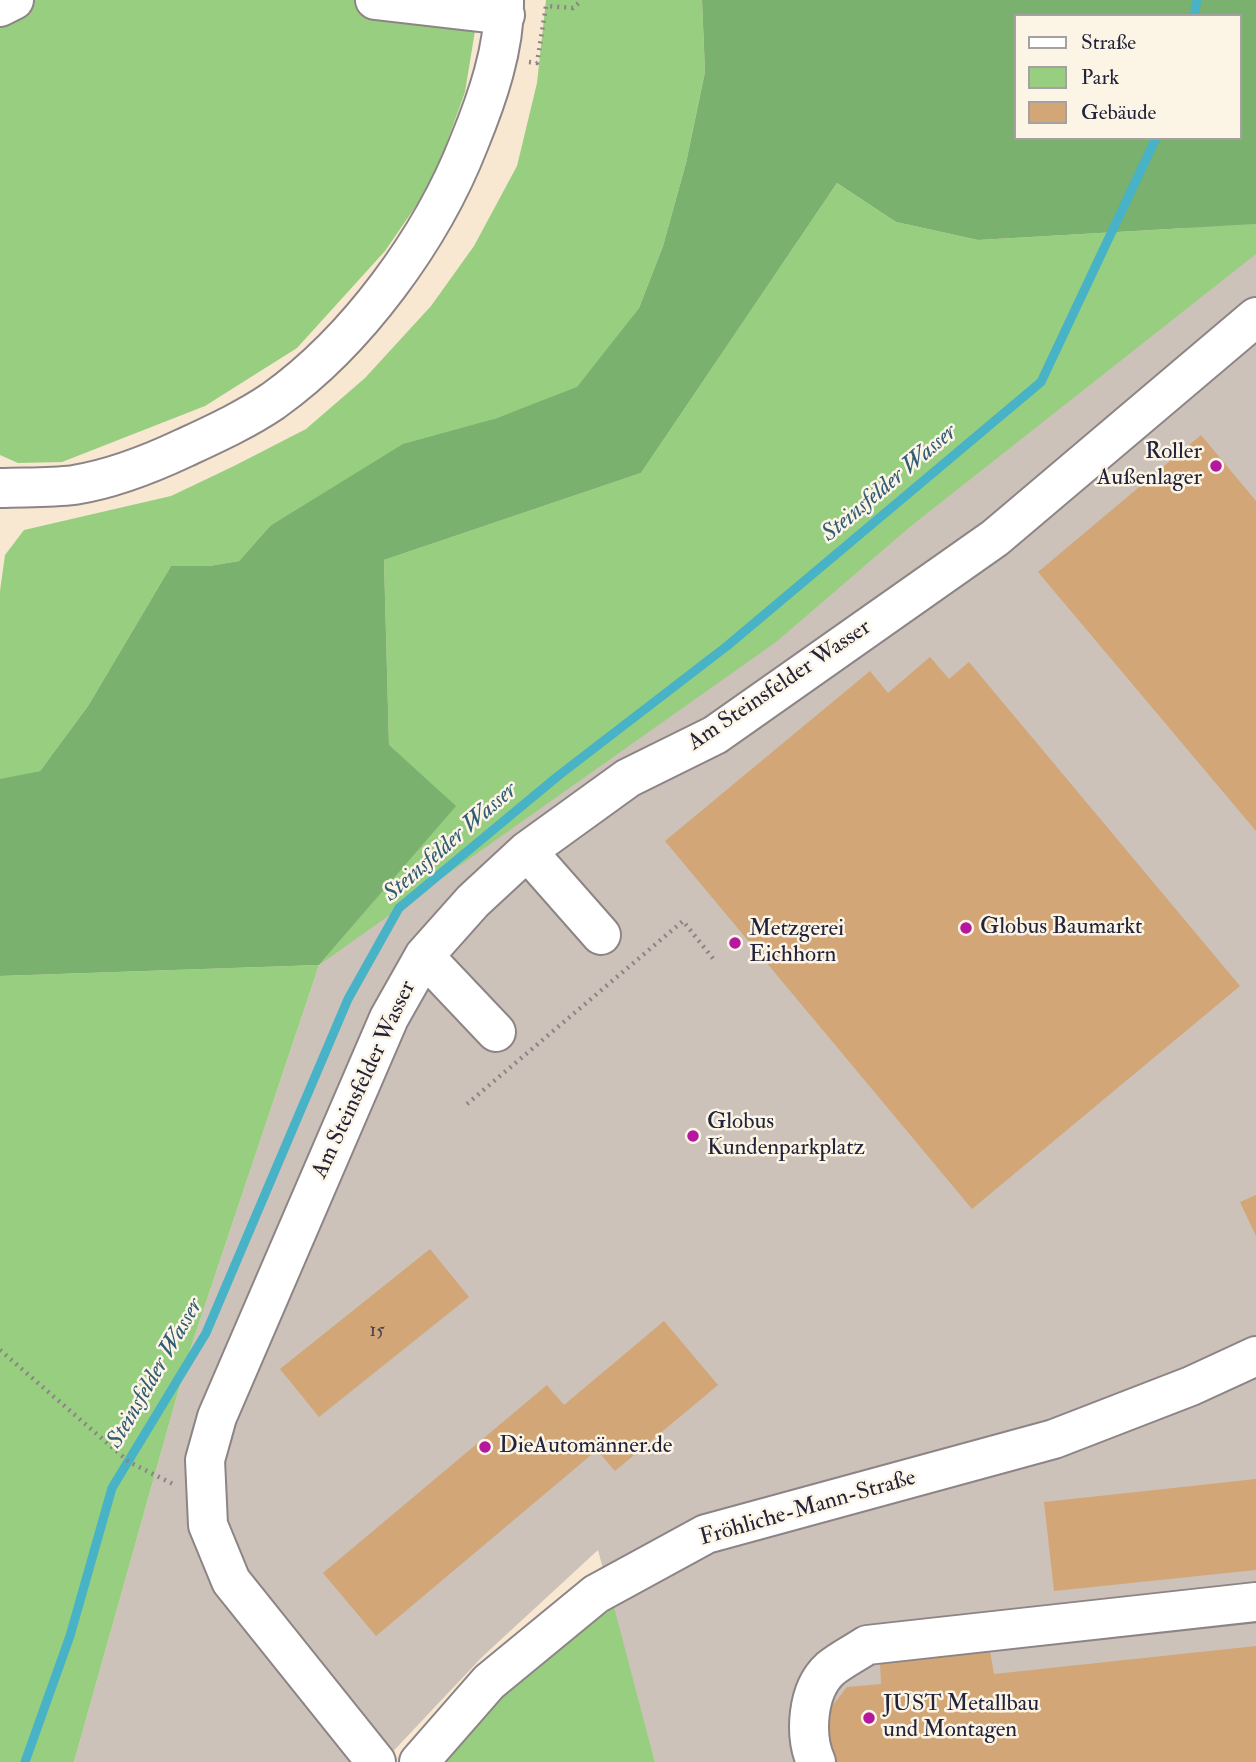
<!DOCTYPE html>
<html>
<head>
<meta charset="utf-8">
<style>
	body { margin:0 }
	#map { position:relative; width:1256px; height:1762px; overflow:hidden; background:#f8e7d1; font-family:"IM FELL Double Pica",serif }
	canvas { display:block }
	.legend { position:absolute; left:1014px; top:14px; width:228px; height:126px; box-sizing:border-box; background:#fcf5e5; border:2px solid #a5a1a1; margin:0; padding:9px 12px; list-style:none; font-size:21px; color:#22223b }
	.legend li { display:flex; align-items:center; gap:14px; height:35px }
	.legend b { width:35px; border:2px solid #a5a1a1 }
</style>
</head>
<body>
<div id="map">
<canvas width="1256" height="1762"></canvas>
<ul class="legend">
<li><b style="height:9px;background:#fff"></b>Straße</li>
<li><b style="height:19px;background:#98ce80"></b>Park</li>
<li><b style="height:19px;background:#d2a677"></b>Gebäude</li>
</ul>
</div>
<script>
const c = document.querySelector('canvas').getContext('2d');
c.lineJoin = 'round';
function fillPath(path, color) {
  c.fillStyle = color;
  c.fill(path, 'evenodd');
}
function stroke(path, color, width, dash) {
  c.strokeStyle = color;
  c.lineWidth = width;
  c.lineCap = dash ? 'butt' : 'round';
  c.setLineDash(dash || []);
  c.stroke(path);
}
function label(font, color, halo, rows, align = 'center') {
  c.font = font + ' "IM FELL Double Pica",serif';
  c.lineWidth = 5;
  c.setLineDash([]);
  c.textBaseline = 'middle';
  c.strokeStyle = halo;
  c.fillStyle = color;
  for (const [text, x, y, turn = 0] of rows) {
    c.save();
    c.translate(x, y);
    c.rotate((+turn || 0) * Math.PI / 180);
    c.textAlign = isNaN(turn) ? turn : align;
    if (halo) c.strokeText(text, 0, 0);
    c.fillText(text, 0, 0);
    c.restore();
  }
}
fillPath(new Path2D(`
	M1256,168V1762H655L598,1550L482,1657L383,1762H74L189,1353L319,965Z`), '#ccc2b9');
fillPath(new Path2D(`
	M0,0H480L465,92L433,181L385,251L297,348L205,406L62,462L18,463L0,455Z
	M546,0H702L705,72L686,163L663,246L639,308L577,388L494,419L270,526L239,561L209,566H171L88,706L40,771L0,780V591L5,555L24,530L171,496L234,466L306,429L365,378L431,306L474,246L517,166L537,83Z
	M837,183L896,222L978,240L1256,224V254L911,526L776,642L319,965L189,1353L74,1762H0V976L319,965L455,806L389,746L384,560L641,473Z
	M614,1607L655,1762H437L508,1681Z`), '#98ce80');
fillPath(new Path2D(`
	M702,0H1256V224L978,240L896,222L837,183L641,473L384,560L389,745L456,806L319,965L0,976V779L40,771L88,706L171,566H209L239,561L270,526L403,444L494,419L577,387L639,308L663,246L686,163L705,72ZM1016,16H1240V138H1016Z`), '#7ab16e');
stroke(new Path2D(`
	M1194,16L1197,0
	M25,1762L70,1636L112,1488L206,1333L348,999L399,908L558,776L727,646L1041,382L1156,138`), '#48b2c7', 9);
fillPath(new Path2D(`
	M1201,435L1256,501V831L1038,572Z
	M930,657L949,679L969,662L1240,986L972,1209L665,841L870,671L888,693Z
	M1256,1195V1236L1240,1202Z
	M430,1249L469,1297L319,1417L280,1369Z
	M664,1321L718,1385L615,1471L597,1450L376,1636L323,1573L547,1385L564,1405Z
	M1256,1479V1570L1054,1591L1044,1502Z
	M1256,1646V1762H836L829,1756L825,1715L847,1687L881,1684L880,1662L990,1651L994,1674Z`), '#d2a677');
const minor = new Path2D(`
	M375,0L505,15
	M0,7L14,0
	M0,488C24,487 50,488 74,485C112,479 150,464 184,448C214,434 245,420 273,401C357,341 432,238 469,143C487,99 505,48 504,0
	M527,851L601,935
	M424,956L496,1032
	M376,1762L231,1581L208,1525L205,1460L217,1417L389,1018L424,956L473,901L527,851L628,778L715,735L995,538L1256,317
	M419,1762L489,1682L596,1594L706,1534L1054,1439L1191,1386L1256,1356
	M816,1762C804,1735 807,1690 830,1669C841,1660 855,1653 867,1645L1256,1602`);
stroke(minor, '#8d8486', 42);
stroke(new Path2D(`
	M529,62L537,63L546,6L573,8L582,0
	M467,1104L683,921L715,961
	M0,1350L129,1462L173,1484`), '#8d8486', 4.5, [2, 5]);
stroke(minor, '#fff', 38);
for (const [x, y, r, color] of [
	[1216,466,7,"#b5179e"],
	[966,928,7,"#b5179e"],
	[735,943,7,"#b5179e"],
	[693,1136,7,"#b5179e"],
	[485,1447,7,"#b5179e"],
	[869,1718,7,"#b5179e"]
]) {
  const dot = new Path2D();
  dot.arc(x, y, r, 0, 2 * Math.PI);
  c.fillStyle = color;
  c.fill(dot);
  stroke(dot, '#fcf5e5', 2.5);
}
label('19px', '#4e434a', null, [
	["15",377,1332]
]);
label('23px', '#22223b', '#fcf5e5', [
	["Roller",1202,453,"right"],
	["Außenlager",1202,479,"right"],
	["Globus Baumarkt",980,928],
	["Metzgerei",749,930],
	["Eichhorn",749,956],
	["Globus",707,1123],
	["Kundenparkplatz",707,1149],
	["DieAutomänner.de",499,1447],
	["JUST Metallbau",883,1705],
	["und Montagen",883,1731]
], 'left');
label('23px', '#22223b', '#fcf5e5', [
	["Am Steinsfelder Wasser",780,686,-34],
	["Am Steinsfelder Wasser",365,1080,-65],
	["Fröhliche-Mann-Straße",808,1509,-16]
]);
label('italic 24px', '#315c73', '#fcf5e5', [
	["Steinsfelder Wasser",890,484,-40],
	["Steinsfelder Wasser",451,843,-41],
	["Steinsfelder Wasser",156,1374,-60]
]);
</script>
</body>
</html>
